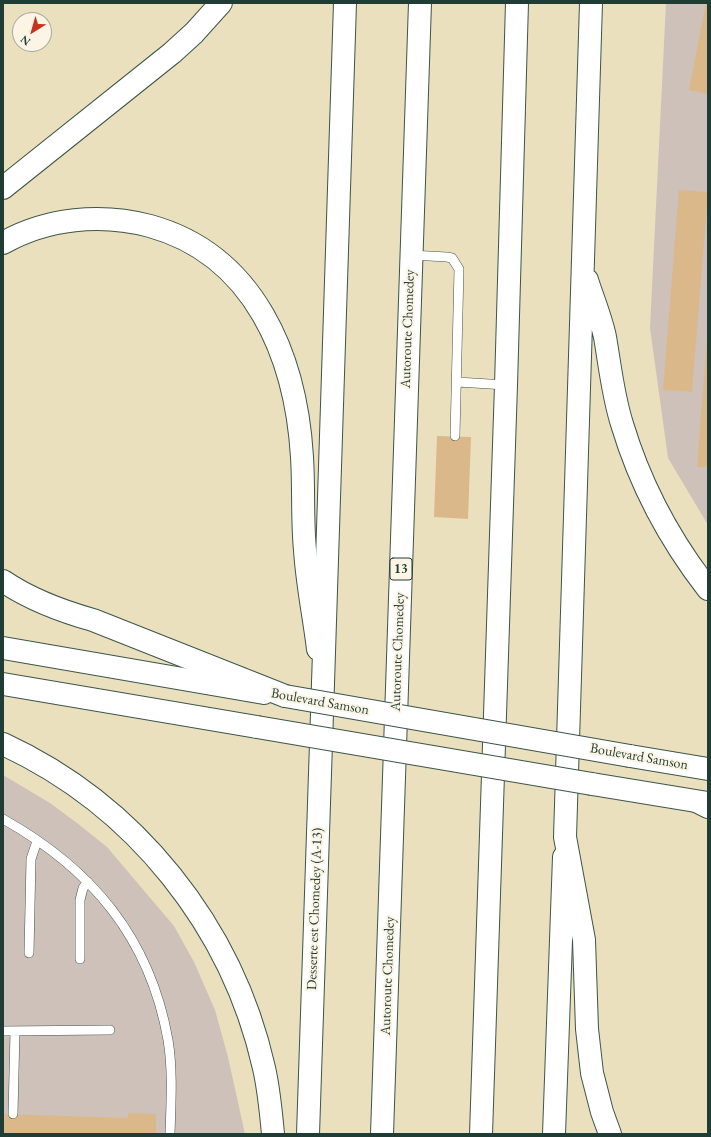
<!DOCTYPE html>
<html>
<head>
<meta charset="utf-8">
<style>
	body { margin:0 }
	#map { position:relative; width:711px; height:1137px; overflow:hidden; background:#eae0bd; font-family:"EB Garamond",serif }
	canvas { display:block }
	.frame { position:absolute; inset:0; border:4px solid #1f3d34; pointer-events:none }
	.north { position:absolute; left:12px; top:12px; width:40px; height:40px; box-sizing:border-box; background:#fcf5e5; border:1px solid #a4ab9e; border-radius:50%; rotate:217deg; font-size:11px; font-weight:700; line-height:16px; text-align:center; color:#1f3d34 }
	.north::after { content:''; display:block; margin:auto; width:14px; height:18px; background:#c8321e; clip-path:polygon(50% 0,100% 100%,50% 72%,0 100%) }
</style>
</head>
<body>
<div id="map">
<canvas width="711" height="1137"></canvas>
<div class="frame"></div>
<div class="north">N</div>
</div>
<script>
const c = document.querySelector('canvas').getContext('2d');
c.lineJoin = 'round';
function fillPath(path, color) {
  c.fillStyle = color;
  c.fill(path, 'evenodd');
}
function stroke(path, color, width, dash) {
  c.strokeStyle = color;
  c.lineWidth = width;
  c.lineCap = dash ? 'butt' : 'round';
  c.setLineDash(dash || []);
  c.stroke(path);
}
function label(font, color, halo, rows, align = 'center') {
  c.font = font + ' "EB Garamond",serif';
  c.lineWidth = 4;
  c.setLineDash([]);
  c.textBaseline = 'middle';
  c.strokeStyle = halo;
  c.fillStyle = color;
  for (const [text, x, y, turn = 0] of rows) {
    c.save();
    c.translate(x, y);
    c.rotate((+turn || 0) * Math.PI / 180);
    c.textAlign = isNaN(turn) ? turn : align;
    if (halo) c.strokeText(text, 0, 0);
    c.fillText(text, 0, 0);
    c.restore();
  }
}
fillPath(new Path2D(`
	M666,3H708V525L668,458L650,328Z
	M3,775L50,803L77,823L107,847L174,926L194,962L215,1010L228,1057L245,1134H3Z`), '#cec1ba');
fillPath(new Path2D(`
	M706,3H708V94L689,90Z
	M679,190L708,192L692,392L663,390Z
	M707,338H708V467H697Z
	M437,436L471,437L468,519L434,517Z
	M128,1113L156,1114V1134H3V1114L128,1118Z`), '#dbb889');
const lane = new Path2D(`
	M411,255L447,257L452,258L459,269L455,436
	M457,382L506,385
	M3,819C92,869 150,938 168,1040C173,1070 171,1103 170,1134
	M29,953L31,859L37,841
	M80,959V900L83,888L88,882
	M3,1031L110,1030
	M13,1114L15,1031`);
const secondary = new Path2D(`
	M3,648L264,693
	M3,684L257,727
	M630,756L708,769
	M592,784L708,803`);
const primary = new Path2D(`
	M3,243C47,218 101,213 150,226C255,255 296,357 302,457C304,488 302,519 305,550C307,583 314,616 318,649
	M3,581C31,600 61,611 93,620L285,696
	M3,744C135,805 232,926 264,1068C269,1090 271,1112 273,1134
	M308,1134L323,683
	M554,1134L564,857`);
const highway = new Path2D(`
	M591,3L565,837L584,940L587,1029L592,1073L602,1112L610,1134
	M3,188L172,53L194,33L221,3
	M587,280C593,299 601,318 605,337C610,366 613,396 622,424C640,484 669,539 708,589
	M323,683L345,3
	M698,802L708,807
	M382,1134L420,3
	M481,1134L506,385L517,3`);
stroke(lane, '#3d5549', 10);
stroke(secondary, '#3d5549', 24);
stroke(primary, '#3d5549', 24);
stroke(highway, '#3d5549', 24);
stroke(lane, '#fff', 9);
stroke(secondary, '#fff', 22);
stroke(primary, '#fff', 22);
stroke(highway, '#fff', 22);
const secondaryBridge = new Path2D(`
	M285,696L630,756
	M257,727L592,784`);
stroke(secondaryBridge, '#3d5549', 24, []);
stroke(secondaryBridge, '#fff', 22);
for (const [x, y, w] of [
	[401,569,22]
]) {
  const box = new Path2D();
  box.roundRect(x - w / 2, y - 11, w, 22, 3);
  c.fillStyle = '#fcf5e5';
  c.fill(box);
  stroke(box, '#1f3d34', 1);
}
label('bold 13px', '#1f3d34', null, [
	["13",401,569]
]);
label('14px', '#1f3d34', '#fcf5e5', [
	["Autoroute Chomedey",408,329,-88],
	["Autoroute Chomedey",398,652,-88],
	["Boulevard Samson",320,702,10],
	["Boulevard Samson",639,757,10],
	["Desserte est Chomedey (A-13)",315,909,-88],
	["Autoroute Chomedey",388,976,-88]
]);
</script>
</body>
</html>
